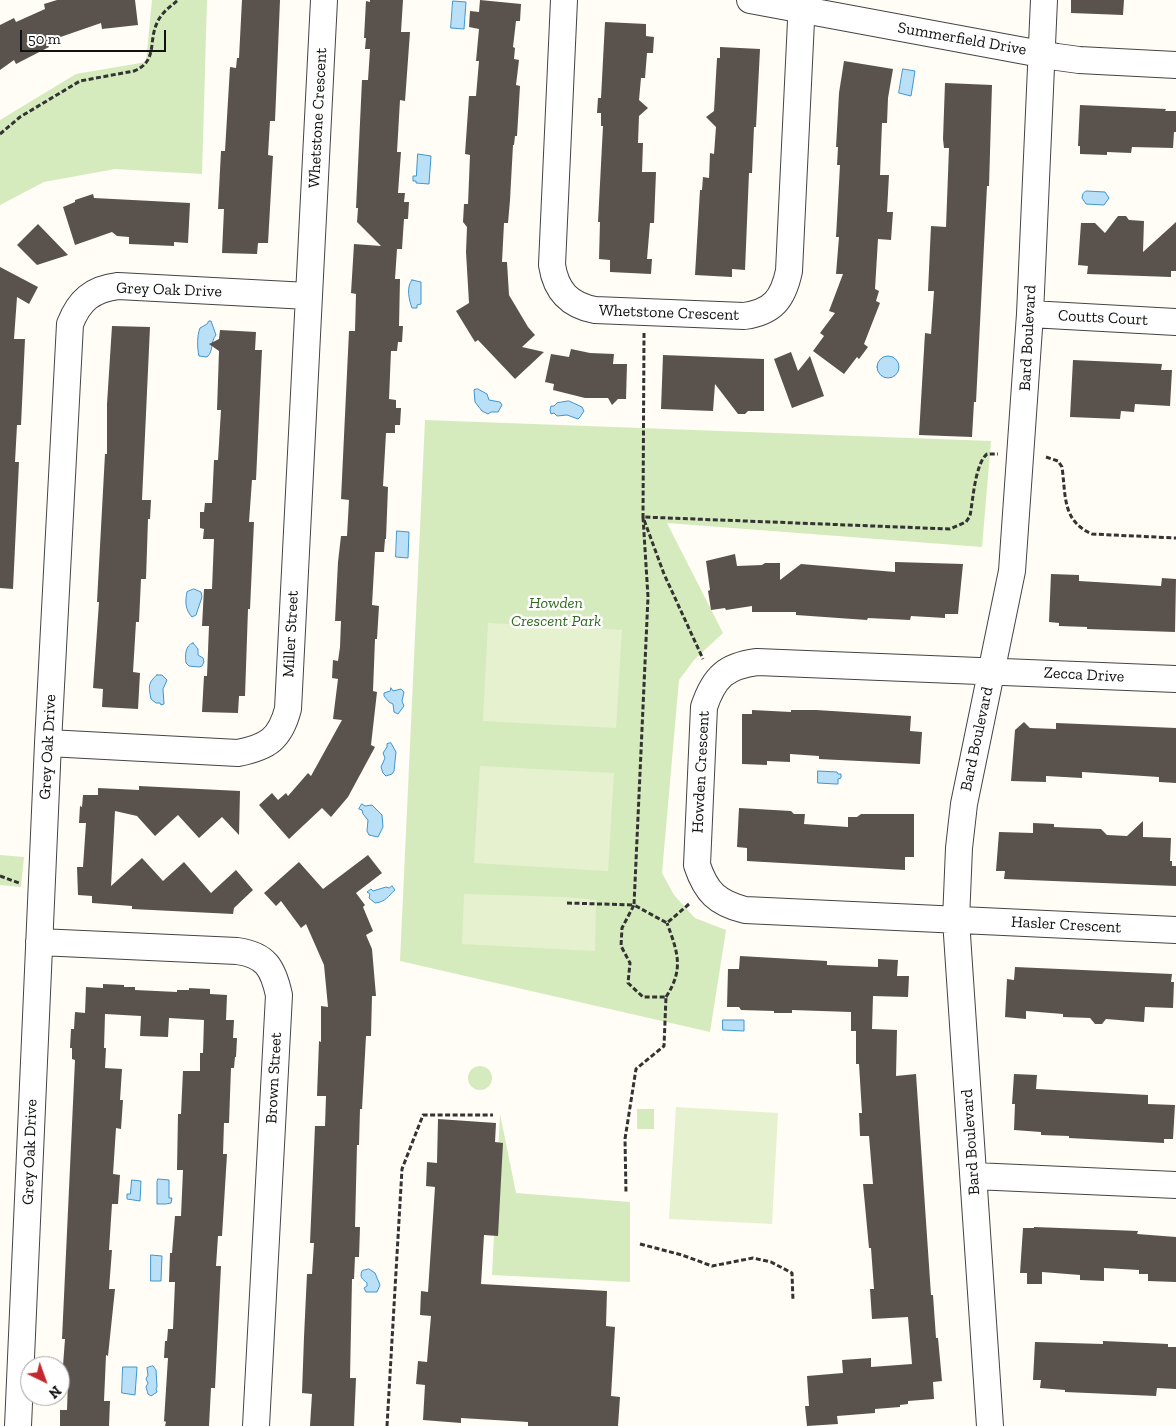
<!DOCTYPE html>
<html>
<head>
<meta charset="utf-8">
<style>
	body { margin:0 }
	#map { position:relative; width:1176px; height:1426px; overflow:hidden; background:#fffdf5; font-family:"Zilla Slab",serif }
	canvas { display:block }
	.north { position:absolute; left:20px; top:1356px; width:50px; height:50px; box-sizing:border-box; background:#fff; border:1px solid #a0a0a0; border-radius:50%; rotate:138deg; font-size:14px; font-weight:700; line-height:20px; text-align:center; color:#111 }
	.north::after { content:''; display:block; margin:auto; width:18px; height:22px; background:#c4262e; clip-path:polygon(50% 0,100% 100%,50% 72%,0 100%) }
	.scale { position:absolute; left:20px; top:30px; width:146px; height:22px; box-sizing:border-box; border:2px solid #111; border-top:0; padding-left:6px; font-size:15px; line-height:18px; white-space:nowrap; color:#111; -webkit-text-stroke:4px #fff; paint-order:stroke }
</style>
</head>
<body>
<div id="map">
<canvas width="1176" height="1426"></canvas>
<div class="north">N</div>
<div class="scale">50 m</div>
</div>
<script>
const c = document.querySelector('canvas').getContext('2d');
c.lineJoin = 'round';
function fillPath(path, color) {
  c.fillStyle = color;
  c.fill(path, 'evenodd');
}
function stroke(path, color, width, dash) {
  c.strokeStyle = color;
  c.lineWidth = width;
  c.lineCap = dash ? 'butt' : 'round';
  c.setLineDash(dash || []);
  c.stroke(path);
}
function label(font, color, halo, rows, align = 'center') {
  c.font = font + ' "Zilla Slab",serif';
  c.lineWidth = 5;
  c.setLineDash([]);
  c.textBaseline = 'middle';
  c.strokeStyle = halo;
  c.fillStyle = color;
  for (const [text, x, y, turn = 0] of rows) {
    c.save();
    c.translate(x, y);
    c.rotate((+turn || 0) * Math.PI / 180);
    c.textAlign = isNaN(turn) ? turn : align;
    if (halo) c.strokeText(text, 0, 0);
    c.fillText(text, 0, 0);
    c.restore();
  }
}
fillPath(new Path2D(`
	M152,0H207L202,174L115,169L44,182L0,205V120L76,74L146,62Z
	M425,420L991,441L982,547L667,523L723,633L694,660L679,680L662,873L674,895L695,918L726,930L710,1032L400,961Z
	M0,855L24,857L21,887L0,885Z
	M468 1078a12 12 0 1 1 24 0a12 12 0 1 1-24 0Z
	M637,1109H654V1129H637Z
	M500,1114L516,1193L630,1202V1282L492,1275Z`), '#d5ebbd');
fillPath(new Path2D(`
	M488,623L622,630L616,728L483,721Z
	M480,766L614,773L608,871L474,863Z
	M464,894L565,897L596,900L595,951L462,944Z
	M676,1107L778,1113L772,1224L669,1219Z`), '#e6f2cf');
const water = new Path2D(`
	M453,1L466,2L464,29L451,28Z
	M903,69L915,71L911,96L899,93Z
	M418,154L431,156L429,184L416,183V181H413V176H416Z
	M1086,191L1105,192L1109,198L1104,205L1086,204L1082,198L1083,194Z
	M412,280L421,282V304L417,305V308H412C409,300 406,287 412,280Z
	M209,321H211L216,335C210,342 214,351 207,357L199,356C197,347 197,336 200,328L207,324Z
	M877 367a11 11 0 1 1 22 0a11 11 0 1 1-22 0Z
	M478,389L487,394L489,400L500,402L502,405L498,412H491L488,414L482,411L475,402L474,390Z
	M569,401L582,407L584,411L580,417L578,419L567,415L557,416L554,413L551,414L550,410L551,406H554L557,403Z
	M397,531L409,532L408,558L396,557Z
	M194,589L201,592L202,597L196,615L192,617C185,609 185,602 187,592Z
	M193,643L198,649V655L203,658L204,662L202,666L199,667L189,666L186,663C185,656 185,645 193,643Z
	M157,675H162L167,680L163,689L164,704L161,705L160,703H156L151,699C149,688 147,683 157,675Z
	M391,688L393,691L401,689L404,692L402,701L404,706L398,714L394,712L393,704L389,702L384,696V693L390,691Z
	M391,743L396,752L394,771L392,774L386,776L383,773L381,767L385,758L383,753L387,747V744Z
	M818,771L837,772L838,774H841V778L838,779V784H836L818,783Z
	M362,804L365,806L372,805L382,815L383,827L378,837L369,835L367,831L368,820L363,814L362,810L359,809Z
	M392,886L395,890C388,896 386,902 375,903L369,898L370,894L367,892L371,889L373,891L386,887L389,888Z
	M723,1020H744V1031L723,1030Z
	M158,1179L169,1180V1198H172L171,1203L166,1204H157V1182Z
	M132,1180L141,1181L140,1201L127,1199V1194H130Z
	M151,1255L162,1256L161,1281H151Z
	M369,1269L375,1273L380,1285L377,1292H366L364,1288L367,1286V1283C363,1279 359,1278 362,1271Z
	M153,1366L156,1370L157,1387L156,1389L157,1392L151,1396L148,1394L146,1387L148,1383L146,1379L148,1375L147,1368Z
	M123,1367H137L135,1395L122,1393Z`);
fillPath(water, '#b9e0f7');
stroke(water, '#3f96cf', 1);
fillPath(new Path2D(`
	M57,0H135L138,25L102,29L101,23L46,42L49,47L16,64L14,60L0,70V25L14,18L16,22L45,9L44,4Z
	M242,0H280L275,121H270L268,155L273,156L268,243H258L257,254L222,253L224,209H218L221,151H225L230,67L236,68L237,58H239Z
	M370,0H403L401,32H410L405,101L400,100L397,152H401L398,193H405L404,202H409L408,219H404L402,249H397L395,279H400L399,326H403L402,342H398L397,351H391L389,399L396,400V408H401L400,425H395V433H386L383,486L388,487L386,539H385L384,552H375L372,605L379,606L377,639H375L373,691L377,692L371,745L375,747L348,797L331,817L322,808L289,839L259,805L272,793L278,800L286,793L288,796L308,773L311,776L342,720L333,719L338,679L332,678L333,660L338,661L340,647L341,621H335L338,562L341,536H347L349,500L341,499L349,331H355L356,294L351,293L354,244L381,246L357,222L358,208H356L362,80H368L370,49H365L366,38H364L366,1L370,2Z
	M480,0L521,4L520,21H516L513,47L515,48L514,59L519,60L516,85L520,86L517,136H515L514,145H513L510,200L508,223H504L502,262H507L509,295L528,327L535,335L522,347L544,352L515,379L478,340L475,342L456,311L469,303L466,252L467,227L463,222L464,204H468L470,155L465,154L469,96H476L479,61H476L479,29L469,27L470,11L479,12Z
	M1071,0H1124L1123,15L1071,13Z
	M605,22L646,24V36L654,37L653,53H647L645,78H641L639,100L648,108L639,116L638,143H643L642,172H656L654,223H650L647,259H652L651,274L610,272V260L599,259L600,222H598L603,126H601V113H597L598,98H601Z
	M720,47L760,49L756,127H754L752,173H749L745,270L732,269V277L695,275L700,190H702L703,177L709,178L710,153L714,154L716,127L706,117L714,111L717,58H720Z
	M844,61L893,69L888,98L887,123H882L880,175H889L887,212H893L891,240L878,239L875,289L879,291L876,301L880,303L864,344L868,347L859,359L857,357L844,374L813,351L824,336L820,333L835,313L829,311L843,274H836L839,237H836L840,165H837L838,147H836L839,93Z
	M945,83L992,85L989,186H987L976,402H974L972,437L919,435L925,333L931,334L934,291H928L931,226L946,227L949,148H944L943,139Z
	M1080,105L1166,109L1165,111H1176V132H1174L1173,148L1132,147L1131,153L1107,152V155L1080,154V146H1078Z
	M93,194L94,198L190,203L188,243L174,242V246L129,244V237L117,236L112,232L75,245L63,207L75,202V200Z
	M1118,216H1126L1129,220L1144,221L1143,252L1176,222V271H1171V277L1087,274L1088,266L1078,265L1081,223H1095L1105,233Z
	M38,224L68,255L37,265L17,245Z
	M0,267L38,287L29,304L17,297L14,339H25L21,425H17L15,462H19L13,589L0,588Z
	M112,326L150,327L142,500H151L150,519H148L146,579H141L139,622H136L133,672L140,673L138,709L102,707L103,689L93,688L99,602H97L98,583L105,454H107V404Z
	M220,330L256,332L255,350H262L256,480H252L249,522H254L250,609H248L245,696H239L238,713L202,712L204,676H207L209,626H202L204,589H212L214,539H203L204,529L200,528V512H204L205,503H212L214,460H218L221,410H217L219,351L209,344L219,339Z
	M571,349L590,353L614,354L613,364H627L626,399H618L612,405L608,398H585L553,390L554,384L545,382L551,354L569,357Z
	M791,352L798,371L810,356L824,396L792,408L774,359Z
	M663,355L764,359V411H748L745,414H738L715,384L713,411L661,409Z
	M1073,360L1162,364L1161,370H1172L1170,406L1135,404L1134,412L1121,411L1120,419L1070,417Z
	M735,554L737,566L762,565L765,563H780V580L801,564L895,572V562L963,564L958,614H945V618L911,616L910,620L868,618L867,620L796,615V612H752V606L726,610L725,608L711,610L708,591L710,590L706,561Z
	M1051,574L1079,575V581L1161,586L1162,578L1176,579L1175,632L1087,629V627L1059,626V623L1049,622Z
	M752,710L791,712V710H816L911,716L910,731L922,732L920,764L819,759V756L790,754V762L767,761V765L742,764V714H752Z
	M1024,722L1030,728L1056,729V723L1176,728V783L1159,782V777L1082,772V778L1046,776V782L1011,781L1015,730Z
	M139,786L240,791L239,835L222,817L199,838L178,815L155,836L137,816L115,811L111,886L142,858L163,881L184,862L211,893L236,870L253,890L234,908L233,914L132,909V906L92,903V896L78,895L77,867H83L86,823H79L80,806L82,807L83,795H98V788L139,790Z
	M739,808L791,811L794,814H805L804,824L848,827V817H857L861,814H914V857H905V870L747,861V848L737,847Z
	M1143,821V837L1171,838L1170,861H1172V866H1176V886L1004,879L1005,871H996L999,832L1033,833V823L1054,824V827L1101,829L1107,835L1127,836Z
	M368,855L382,873L356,893L365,905L363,907L373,931L366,935L372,949L376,996H372L371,1036H366L362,1109H360L359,1145H357L355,1227H360L359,1257H355L354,1279H352L350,1378H356L354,1426H310L312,1394L302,1393L304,1337L307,1274H312L314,1243H310L315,1126H325L326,1096H317L319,1041L321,1042V1006L328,1007L324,965L306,924L301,928L281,901L276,906L264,893L299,862L323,889Z
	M740,956L827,961V965L878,967V959L898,960L897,976H909L908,997L873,996L872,1029L897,1030L896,1076L916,1074L931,1295H933L936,1338H938L942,1381L933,1382L934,1399L908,1401V1404L900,1405V1407L875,1409V1413L837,1416L838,1424L807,1426L805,1406H809L807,1376L843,1373L842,1360L871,1358V1367L912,1364L908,1317L872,1319L870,1289H874L871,1248H869L863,1184H873L869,1136H860L859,1113H862L859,1064H856V1031H851V1012L792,1010V1013H774V1011L741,1010L739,1007H727L728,969H739Z
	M1015,967L1172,974L1171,982H1174L1173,1008L1145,1007L1144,1022L1106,1019L1102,1024H1095L1090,1018L1063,1017V1014L1026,1011V1019L1005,1017L1007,979L1014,980Z
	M103,984L124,985V987H135V990L177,992V990H189V988L210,989V994L227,995L226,1020H234L233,1038H237L236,1057H235L234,1068H231L229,1123H224L223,1154H227L222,1236H218L216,1266H221L215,1388H211L209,1426H165L166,1422L164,1421L168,1358H164L165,1341H167L168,1329H173L175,1282H169L170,1253H172L175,1216H181L183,1170H177L178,1114H181L183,1071H200V1053H203L204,1020L169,1018L168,1037L140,1036L141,1016L105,1014L104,1048H106L105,1068L122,1069L120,1100H123L121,1129L116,1128L113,1174L120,1175L118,1204H112L109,1250H112L109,1289H115L108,1356L106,1355L104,1401H110L109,1426H60V1410H67L68,1380L62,1379L65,1339H62L75,1060L72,1059V1048H70L71,1029H74L75,1012L85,1013L86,987L103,988Z
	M1014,1074L1037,1075L1036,1089L1148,1095V1104L1175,1105L1173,1139H1164V1143L1069,1138V1136L1041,1135V1132L1014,1130L1015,1104H1012Z
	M438,1119L496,1123L495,1142L503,1143L498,1236L484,1235L481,1284L607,1291L606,1326L615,1327L611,1396L620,1397L618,1426H528V1422L461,1418V1423L423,1420L425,1385L416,1384L418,1361L427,1362L431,1316L420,1315L421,1291L428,1292L435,1187L426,1186L427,1162L437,1163Z
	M1034,1227L1138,1231L1137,1234L1176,1237V1282L1148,1281V1274H1139V1270L1104,1268V1281L1080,1280V1275L1042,1272V1284H1027V1273H1020L1023,1228H1034Z
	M1103,1341L1168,1344V1347H1176V1389L1157,1388L1156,1396L1065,1392V1390L1040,1388L1041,1380H1033L1035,1342L1103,1344Z`), '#5a524d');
const minor = new Path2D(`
	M564,0L552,265C556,291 569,305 595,310L744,316C773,312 783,299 789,271L802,0
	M750,0L1057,57L1079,60L1176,65
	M1030,314L1176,322
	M1176,679L757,662C726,666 714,677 704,707L697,865C706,892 717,903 745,910L1176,930
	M48,743L238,753C268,747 280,739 288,709L324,0
	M39,942L237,951C266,955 273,968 279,995L256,1426
	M974,1176L1176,1185
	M18,1426L48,743L70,324C79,301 92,289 118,286L308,296
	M990,1426L956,920L959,848L964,804L1012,571L1030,314L1044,0`);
stroke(minor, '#444', 28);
stroke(new Path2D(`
	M0,134L20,117L80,81L134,71C158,61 148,42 157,23C161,13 170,7 178,0
	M644,333L643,517L664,574L703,659
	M1046,457L1058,461L1062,467C1066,496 1062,521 1092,534L1176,538
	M0,876L19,883
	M567,903L634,905L622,928L621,946L630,963L628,983L643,997H666L664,1046L636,1069L625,1139L626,1193
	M689,904L667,923L634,905L648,597L643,517L950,529L966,522L970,516C973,500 975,464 987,454H998
	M666,997C684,969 678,953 667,923
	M640,1244L682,1255L712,1266L753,1258L771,1262L792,1273L793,1301
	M387,1426L402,1169L423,1115H493`), '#333', 3, [5, 2.5]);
stroke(minor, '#fff', 26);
label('16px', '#111', '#fff', [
	["Summerfield Drive",962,39,10],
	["Whetstone Crescent",318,118,-87],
	["Grey Oak Drive",169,290,2],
	["Whetstone Crescent",669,313,2],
	["Coutts Court",1103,318,3],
	["Bard Boulevard",1028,338,-87],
	["Miller Street",291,634,-87],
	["Zecca Drive",1084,675,3],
	["Bard Boulevard",977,739,-78],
	["Grey Oak Drive",48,747,-87],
	["Howden Crescent",701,772,-87],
	["Hasler Crescent",1066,925,3],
	["Brown Street",274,1078,-87],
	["Bard Boulevard",971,1142,-94],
	["Grey Oak Drive",30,1152,-88]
]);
label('italic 16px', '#2f6b1f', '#fff', [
	["Howden",556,603],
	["Crescent Park",556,621]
]);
</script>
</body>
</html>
